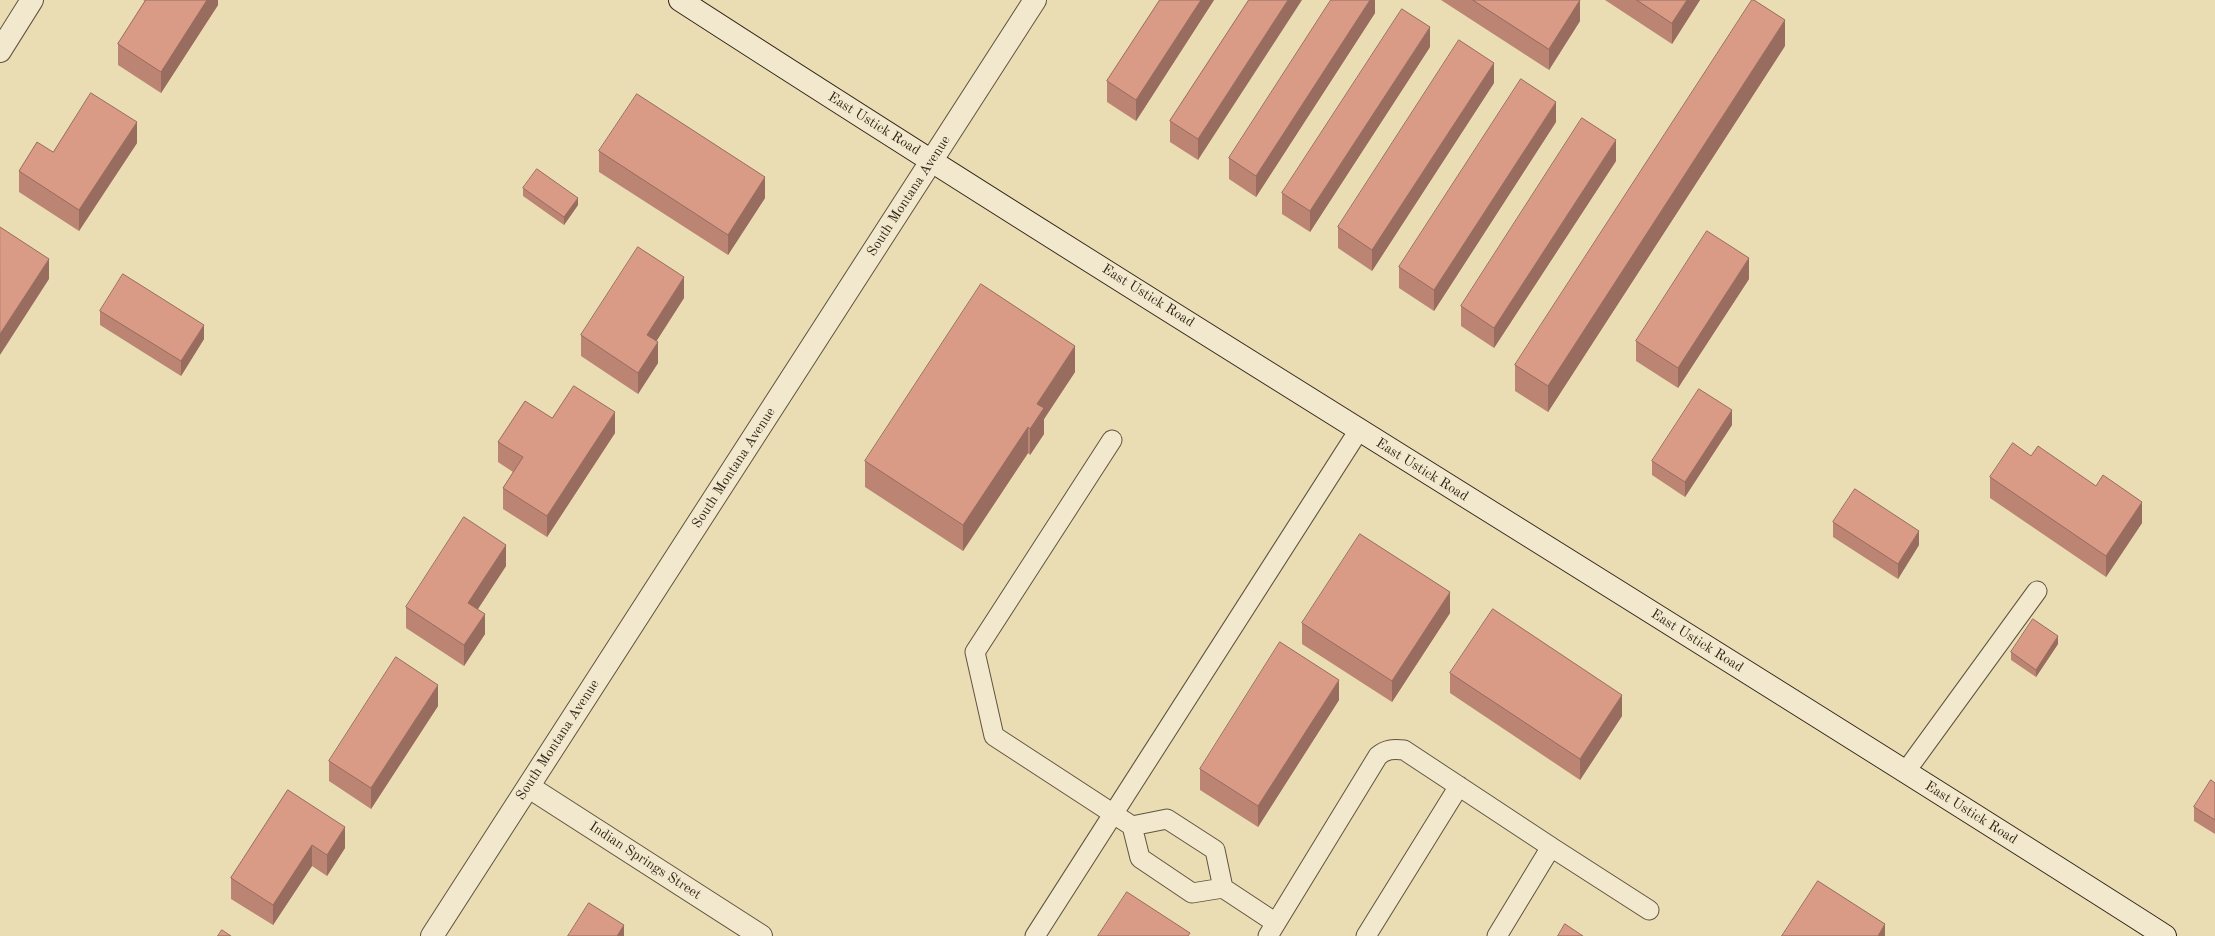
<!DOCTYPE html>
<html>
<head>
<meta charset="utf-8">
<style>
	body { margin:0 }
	canvas { display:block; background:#eadcb3 }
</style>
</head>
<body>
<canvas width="2215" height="936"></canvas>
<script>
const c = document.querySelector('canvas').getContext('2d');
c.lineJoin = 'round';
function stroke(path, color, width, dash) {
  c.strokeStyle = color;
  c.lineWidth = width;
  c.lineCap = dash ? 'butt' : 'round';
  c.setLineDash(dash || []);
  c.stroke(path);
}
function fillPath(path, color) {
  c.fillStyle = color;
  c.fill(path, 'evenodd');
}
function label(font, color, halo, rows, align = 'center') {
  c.font = font + ' "Old Standard TT",serif';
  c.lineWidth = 3;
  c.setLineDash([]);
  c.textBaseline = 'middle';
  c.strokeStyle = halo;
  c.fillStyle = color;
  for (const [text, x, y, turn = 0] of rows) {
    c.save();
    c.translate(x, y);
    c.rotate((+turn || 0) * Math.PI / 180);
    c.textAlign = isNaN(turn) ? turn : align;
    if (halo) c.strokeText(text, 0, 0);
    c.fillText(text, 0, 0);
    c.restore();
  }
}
const service = new Path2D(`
	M1112,440L975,652L994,736L1132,826L1140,858L1192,893L1223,888L1276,923
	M1906,771L2037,591
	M1132,826L1167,819L1215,850L1223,888
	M1551,847L1649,910
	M1035,936L1359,430
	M1268,936L1378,756C1386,749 1393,749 1404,750L1551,847L1497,936
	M1366,936L1459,786`);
const minor = new Path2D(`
	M0,51L32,0
	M529,787L761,936`);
const tertiary = new Path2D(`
	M432,936L1035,0`);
const secondary = new Path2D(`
	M680,0C1172,318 1672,621 2165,936`);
stroke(service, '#60543e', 21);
stroke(minor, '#60543e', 24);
stroke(tertiary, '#60543e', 24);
stroke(secondary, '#322617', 24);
stroke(service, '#f1e8ce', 19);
stroke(minor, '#f1e8ce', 22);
stroke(tertiary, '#f1e8ce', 22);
stroke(secondary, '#f1e8ce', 22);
fillPath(new Path2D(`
	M143,0H218V5L161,93L118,65V44L145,1Z
	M1160,0H1214L1136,121L1107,102V81Z
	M1249,0L1198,160L1170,142V121Z
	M1375,0V13L1256,197L1229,179V158Z
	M1441,0H1580V21L1549,70Z
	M1605,0H1700L1672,44Z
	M1785,46L1548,412L1515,391V365Z
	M1430,47L1310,232L1282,214V193Z
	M1494,83L1372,271L1338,248V227Z
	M1556,122L1434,311L1399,288V267Z
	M137,143L79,231L19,192V171L53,152Z
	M599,151L765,198L728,255L599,172Z
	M1616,161L1494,348L1461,326V306Z
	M523,188L578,205L564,225L523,196Z
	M1749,279L1678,388L1636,361V341Z
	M684,298L656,341L658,363L638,394L581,356V335Z
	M100,311L204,339L181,376L100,325Z
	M1075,372L1044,419V434L1030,455L1028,453L963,551L865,487V461Z
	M552,418L615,433L547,537L503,509V488L513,472L498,462V442Z
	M1732,425L1685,497L1652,475V461Z
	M2031,456L2142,523L2106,577L1990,498V477Z
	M1833,522L1919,545L1898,579L1833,537Z
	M506,566L478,609L485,634L464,666L406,628V607Z
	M1450,613L1392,702L1302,644V623Z
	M2058,644L2036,677L2011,660V652Z
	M1450,673L1622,716L1580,780L1450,693Z
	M1339,700L1258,827L1200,790V769Z
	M438,706L371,809L329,781V761Z
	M2215,783V834L2194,821V807Z
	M288,790L345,848L327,876L312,866L273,925L231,899V878Z`), '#bb8473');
fillPath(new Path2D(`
	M207,0H218V5L161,93V72Z
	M1201,0H1214L1136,121V100Z
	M1288,0H1302L1198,160V139Z
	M1370,0H1375V13L1256,197V176Z
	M1580,0V21L1549,70V49Z
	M1687,0H1700L1672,44V23Z
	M1785,20V46L1548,412V386Z
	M1430,27V47L1310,232V211Z
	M1494,63V83L1372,271V250Z
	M1556,102V122L1434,311V290Z
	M137,122V143L79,231V210Z
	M1616,140V161L1494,348V328Z
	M765,177V198L728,255V235Z
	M578,198V205L564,225V217Z
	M1749,258V279L1678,388V368Z
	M49,259V279L0,355V334Z
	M684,277V298L647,356V335Z
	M204,325V339L181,376V361Z
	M658,342V363L638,394V373Z
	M1075,346V372L1044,419V434L1030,455V429L1037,404Z
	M1732,410V425L1685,497V482Z
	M615,412V433L547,537V516Z
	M1028,427V453L963,551V525Z
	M2142,502V523L2106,577V556Z
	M1919,531V545L1898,579V564Z
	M506,545V566L468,624V603Z
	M1450,592V613L1392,702V681Z
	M485,614V634L464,666V645Z
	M2058,636V644L2036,677V670Z
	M1339,680V700L1258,827V806Z
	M438,685V706L371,809V788Z
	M1622,695V716L1580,780V759Z
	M345,827V848L327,876V855Z
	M312,845V866L273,925V905Z
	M1885,924V936H1878Z
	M624,925V936H617Z`), '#986c5e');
const building = new Path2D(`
	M146,0H207L161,72L118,44Z
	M1160,0H1201L1136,100L1107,81Z
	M1249,0H1288L1198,139L1170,121Z
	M1331,0H1370L1256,176L1229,158Z
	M1473,0H1580L1549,49Z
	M1637,0H1687L1672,23Z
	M1752,0H1754L1785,20L1548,386L1515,365Z
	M1402,9L1430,27L1310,211L1282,193Z
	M1459,40L1494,63L1372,250L1338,227Z
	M1521,79L1556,102L1434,290L1399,267Z
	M91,93L137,122L79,210L19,171L37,142L53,152Z
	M637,94L765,177L728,235L599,151Z
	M1582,118L1616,140L1494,328L1461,306Z
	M537,169L578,198L564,217L523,188Z
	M0,227L49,259L0,334Z
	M1707,231L1749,258L1678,368L1636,341Z
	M638,247L684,277L647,335L658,342L638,373L581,335Z
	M123,274L204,325L181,361L100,311Z
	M981,284L1075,346L1037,404L1044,408L1030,429L1028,427L963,525L865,461Z
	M574,386L615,412L547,516L503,488L523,457L498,442L525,401L552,418Z
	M1699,389L1732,410L1685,482L1652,461Z
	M2013,443L2031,456L2038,446L2096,486L2103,475L2142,502L2106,556L1990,477Z
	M1855,489L1919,531L1898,564L1833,522Z
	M464,517L506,545L468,603L485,614L464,645L406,607Z
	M1360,534L1450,592L1392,681L1302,623Z
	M1493,609L1622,695L1580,759L1450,673Z
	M2033,619L2058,636L2036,670L2011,652Z
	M1280,642L1339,680L1258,806L1200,769Z
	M396,657L438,685L371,788L329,761Z
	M2211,780L2215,783V820L2194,807Z
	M288,790L345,827L327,855L312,845L273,905L231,878Z
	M1818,881L1885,924L1878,936H1782Z
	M1127,892L1190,933L1188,936H1098Z
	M589,903L624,925L617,936H568Z
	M1565,924L1583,936H1558Z
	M222,930L231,936H218Z`);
fillPath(building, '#d99a86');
stroke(building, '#986c5e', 1);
label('14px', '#322617', '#f1e8ce', [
	["East Ustick Road",874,124,32],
	["South Montana Avenue",909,196,-57],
	["East Ustick Road",1148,296,32],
	["South Montana Avenue",734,468,-57],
	["East Ustick Road",1422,470,32],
	["East Ustick Road",1697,641,32],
	["South Montana Avenue",558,740,-57],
	["East Ustick Road",1971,813,32],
	["Indian Springs Street",645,861,33]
]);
</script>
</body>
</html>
